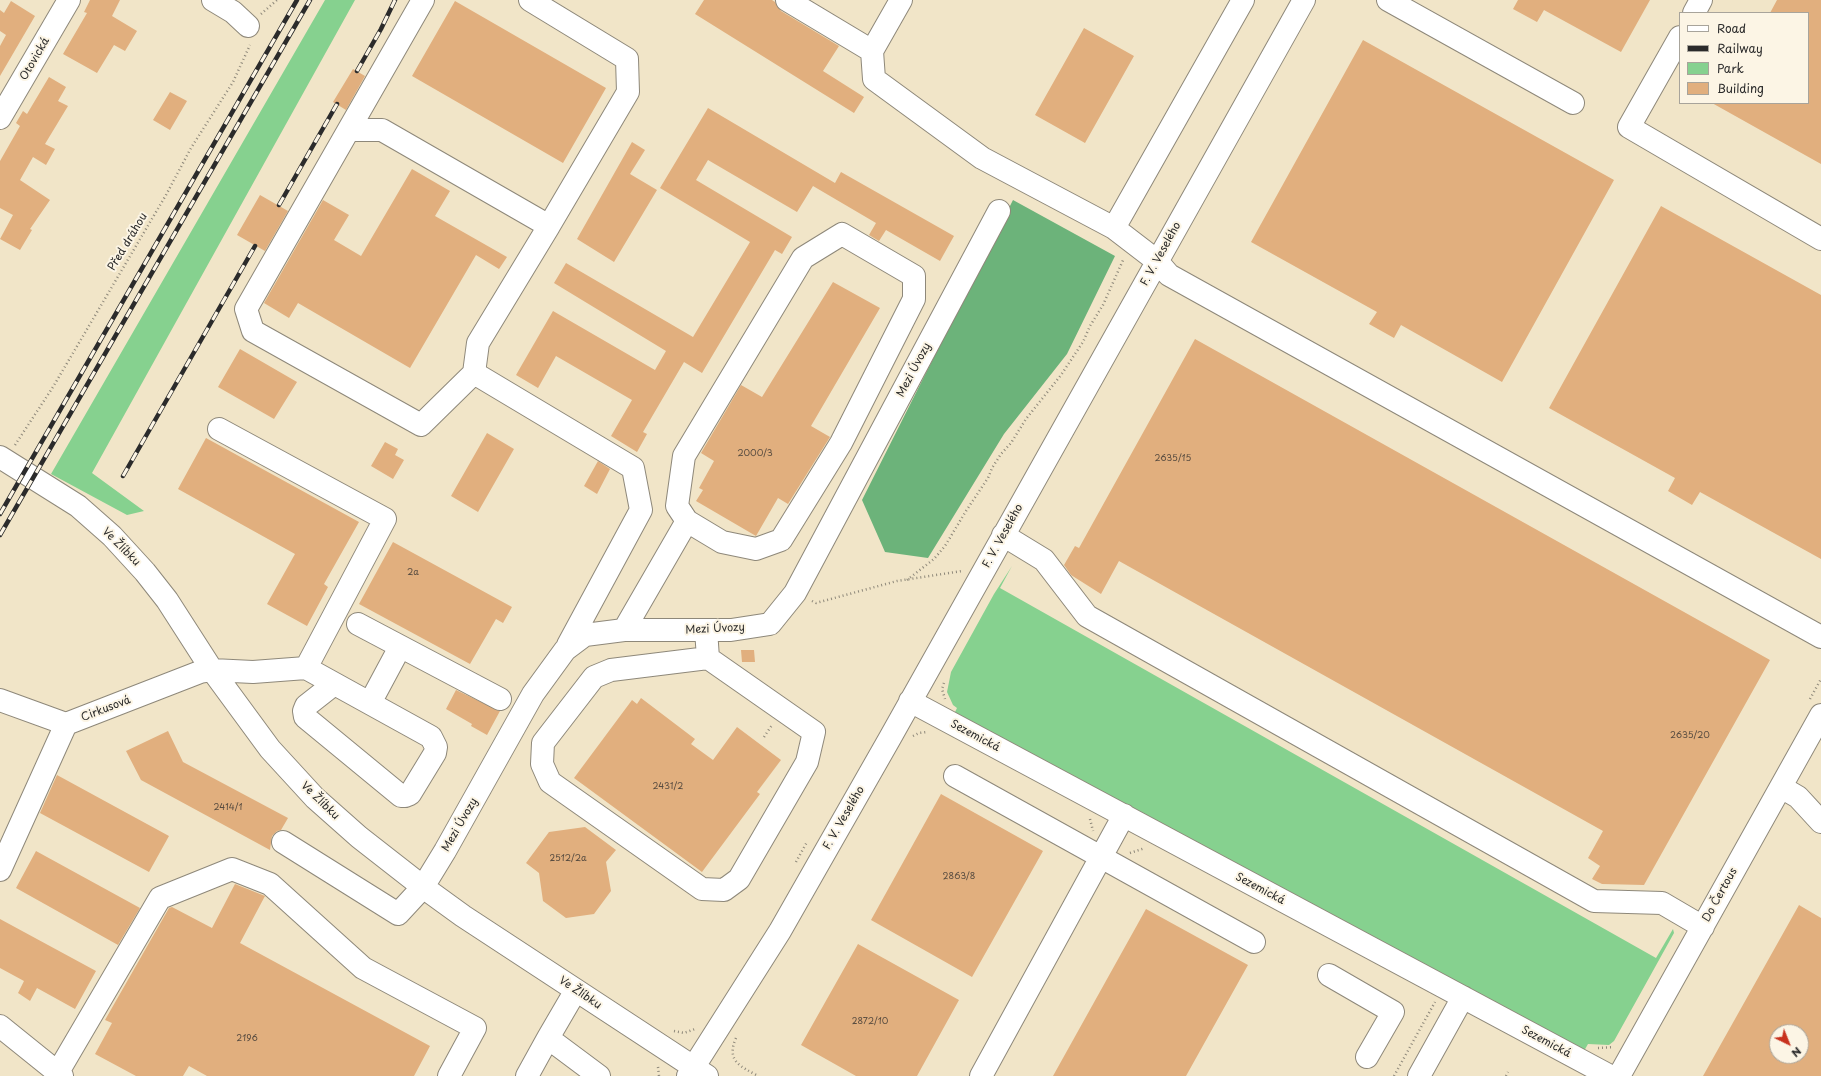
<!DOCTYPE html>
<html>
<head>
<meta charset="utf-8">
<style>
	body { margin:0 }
	#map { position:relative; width:1821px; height:1076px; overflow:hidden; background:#f1e5c8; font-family:"Playpen Sans",sans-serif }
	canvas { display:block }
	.legend { position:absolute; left:1679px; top:12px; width:130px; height:92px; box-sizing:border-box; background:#fcf5e5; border:1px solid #a8a49b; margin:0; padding:5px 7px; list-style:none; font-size:12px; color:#2b2b2b }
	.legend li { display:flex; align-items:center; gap:8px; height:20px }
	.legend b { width:20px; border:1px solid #a8a49b }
	.north { position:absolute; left:1769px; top:1024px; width:40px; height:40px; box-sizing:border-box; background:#fcf5e5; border:1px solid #a8a49b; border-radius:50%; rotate:137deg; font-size:11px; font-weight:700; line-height:16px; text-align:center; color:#2b2b2b }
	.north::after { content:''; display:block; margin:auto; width:14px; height:18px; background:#c8321e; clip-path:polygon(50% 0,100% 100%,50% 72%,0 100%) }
</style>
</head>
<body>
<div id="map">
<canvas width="1821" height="1076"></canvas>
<ul class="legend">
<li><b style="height:5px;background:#fff"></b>Road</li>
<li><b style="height:5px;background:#2b2b2b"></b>Railway</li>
<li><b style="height:11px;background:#86d18f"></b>Park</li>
<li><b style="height:11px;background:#e1af7e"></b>Building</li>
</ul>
<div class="north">N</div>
</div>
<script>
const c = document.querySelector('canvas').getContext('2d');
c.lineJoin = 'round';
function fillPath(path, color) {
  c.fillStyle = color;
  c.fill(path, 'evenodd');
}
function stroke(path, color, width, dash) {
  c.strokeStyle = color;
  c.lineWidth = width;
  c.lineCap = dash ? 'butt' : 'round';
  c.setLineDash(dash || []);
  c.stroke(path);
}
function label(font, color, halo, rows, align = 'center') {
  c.font = font + ' "Playpen Sans",sans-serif';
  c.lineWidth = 4;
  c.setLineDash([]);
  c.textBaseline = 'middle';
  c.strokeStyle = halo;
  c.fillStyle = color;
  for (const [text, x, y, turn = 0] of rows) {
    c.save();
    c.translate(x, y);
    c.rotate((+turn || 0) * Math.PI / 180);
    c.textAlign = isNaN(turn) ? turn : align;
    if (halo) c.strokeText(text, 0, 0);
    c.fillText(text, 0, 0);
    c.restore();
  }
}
fillPath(new Path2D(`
	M325,0H355L92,473L144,511L127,515L51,474Z
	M1012,566L1000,588L1656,958L1673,929L1674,933L1614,1041L1609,1045L1588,1044L1584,1051L954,714L957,708L953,705L947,692L951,672L994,594Z`), '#86d18f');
fillPath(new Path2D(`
	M1013,200L1115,256L1067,354L1004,434L928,558L885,552L862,500Z`), '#6cb37a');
fillPath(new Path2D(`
	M90,0H120L112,16L137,31L125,51L114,45L97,73L63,54L87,13L84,12Z
	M704,0H772L775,2L781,11L839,46L823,71L864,97L854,113L695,14Z
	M1518,0H1650L1621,52L1544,10L1537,22L1513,9Z
	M1777,0H1821V164L1712,103H1808V13H1770Z
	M11,1L35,16L0,76V46L6,35L0,31V10L4,13Z
	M455,1L606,88L563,163L412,76Z
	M1084,28L1134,56L1085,143L1035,115Z
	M1363,40L1614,180L1502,382L1401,325L1394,338L1369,324L1377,312L1251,242Z
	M353,69L365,76L346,110L333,102Z
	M49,77L66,87L58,101L68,106L45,144L55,149L46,165L33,157L20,180L50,200L30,229L32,230L20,250L0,239L13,215L0,208V161L20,126L16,123L23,111L27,114Z
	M170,92L187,101L170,130L153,120Z
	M708,108L835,183L841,172L954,236L940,261L886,230L879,241L869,235L876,223L813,186L797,212L708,160L696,180L792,237L782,254L775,250L702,373L684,362L643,432L647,434L637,452L611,436L632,400L556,356L538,388L516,375L553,311L655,370L666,351L554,283L566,263L693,337L750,242L660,188Z
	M632,142L645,150L630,174L657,190L614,262L577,239Z
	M412,169L450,191L435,216L507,257L499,269L476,255L410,368L298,303L289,318L264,303L323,200L349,215L334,240L361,256Z
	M260,195L288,211L265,251L237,235Z
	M1661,206L1821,295V559L1700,492L1692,505L1668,491L1675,478L1549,408Z
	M833,282L880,308L811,426L830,437L788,504L778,498L756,536L696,501L703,490L699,488L714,461L701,453L741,385L762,397Z
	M1195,339L1770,660L1644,885L1602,884L1592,879L1600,866L1588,858L1603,831L1119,561L1101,594L1071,575L1064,565L1075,546L1079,548Z
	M240,349L297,382L274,419L218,387Z
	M487,433L514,449L478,512L451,496Z
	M206,438L359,522L324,584L328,587L307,626L267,604L295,554L178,489Z
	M385,442L398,449L395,455L404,460L393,479L371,466Z
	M598,461L610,469L597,494L584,486Z
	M393,542L512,607L503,623L496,619L470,664L359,604Z
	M741,650H754L755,662H742Z
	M456,690L500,711L487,735L471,726L472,724L446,709Z
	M641,698L695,739L691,744L713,760L737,727L781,760L757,792L760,794L702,872L574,778L632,700L637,704Z
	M168,731L183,762L288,818L281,830L277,831L272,836L270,850L141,780L126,751Z
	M57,775L169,836L149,872L40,813Z
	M941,794L1043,851L972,977L871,920Z
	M585,827L616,850L606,862L611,891L594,914L566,918L543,901L539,873L526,863L549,832Z
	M36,851L140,908L118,945L16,888Z
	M235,884L265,896L240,943L430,1046L414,1076H207L189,1066L183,1076H136L95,1054L112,1023L105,1020L169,908L172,907L212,928Z
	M1799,905L1821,918V1076H1703ZM1777,1032H1801V1056H1777Z
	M1146,909L1248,965L1186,1076H1053Z
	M0,919L96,971L75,1009L37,988L30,1001L18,993L24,981L0,968Z
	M858,944L959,1000L917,1076H856L801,1045Z`), '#e1af7e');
const minor = new Path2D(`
	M213,0L233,12L248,26
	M530,0L627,59L628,92L549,226
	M787,0L872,51L874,79L982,158L1114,228
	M1243,0L1114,228L1157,261L1169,275L1821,637
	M1388,0L1573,103
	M1694,13L1701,0
	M1680,37L1629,127L1821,239
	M872,51L901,0
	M0,118L69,0
	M349,130H382L549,226L478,343L474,373L421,425L253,331L246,309L423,0
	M474,373L633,468L641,510L568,645
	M0,457L78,506L112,536L145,572L167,600L212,670L270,749L315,798L359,837L423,887L463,916L707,1076
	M1003,535L1044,560L1087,616L1594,901L1662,903L1703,927
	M358,624L500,699
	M624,630L687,521L677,506L684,456L803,258L842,234L914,276V299L841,443L781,540L756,549L722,542L687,521
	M706,630L708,658L814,732L807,762L739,879L724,890L702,889L550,782L542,764L543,743L594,677L611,670L708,658
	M306,668L431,737L436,747L435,753L410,794L405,796H401L305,717L304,711L306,706L334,684
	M0,700L66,724L200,672L212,670L253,672L306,668L385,519L219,429
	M910,701L1610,1076
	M370,703L400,647
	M955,776L1254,942
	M1781,787L1798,797L1821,822
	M283,842L398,914L423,887L445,851L533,694L565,650L585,635L624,630H731L770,624L795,593L999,211
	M0,870L66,724
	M1329,975L1393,1012L1367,1057
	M576,990L548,1038L599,1076
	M0,1026L62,1076
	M58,1072L160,898L232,869L270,884L363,968L475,1028L449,1076
	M527,1076L548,1038
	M688,1076L780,931L890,738L1304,0
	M981,1076L1124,815
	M1419,1076L1463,997
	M1619,1076L1821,715`);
stroke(minor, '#8e887a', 24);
stroke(new Path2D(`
	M261,14L277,0
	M15,445L53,387L166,195L191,148L233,82L250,45
	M907,580L934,559L945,546L966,511L988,478L992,468L1001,454L1011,443L1026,419L1061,375L1083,342L1090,326L1103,305L1124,258
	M812,601L816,603L897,581L962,571
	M944,683L942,689L945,699
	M1810,699L1821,679
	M913,736L919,733L927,732
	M764,737L772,725
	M1090,819L1093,831
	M1130,853L1145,848
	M796,862L807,842
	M674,1031L684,1033L695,1029
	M736,1038C726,1061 740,1066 758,1076
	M1598,1048L1613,1047
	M658,1067L659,1076
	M1394,1076L1435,1002
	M1506,1076L1508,1072`), '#8e887a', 2.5, [1, 3]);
stroke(minor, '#fff', 22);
const rail = new Path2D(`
	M357,71L381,29L395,0
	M279,205L337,104
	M123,476L255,246
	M0,514L297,0
	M0,535L310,0`);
stroke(rail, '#2b2b2b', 4.5);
stroke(rail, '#fcf5e5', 3, [9]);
label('9px', '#584c40', null, [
	["2000/3",755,454],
	["2635/15",1173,459],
	["2a",413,573],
	["2635/20",1690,736],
	["2431/2",668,787],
	["2414/1",228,808],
	["2512/2a",568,859],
	["2863/8",959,877],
	["2872/10",870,1022],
	["2196",247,1039]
]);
label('11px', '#2b2b2b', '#fcf5e5', [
	["Otovická",35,59,-60],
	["Před dráhou",128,242,-59],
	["F. V. Veselého",1161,254,-61],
	["Mezi Úvozy",914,370,-62],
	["F. V. Veselého",1003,536,-61],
	["Ve Žlíbku",121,547,45],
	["Mezi Úvozy",715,629,-3],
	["Cirkusová",106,709,-21],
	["Sezemická",975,736,28],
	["Ve Žlíbku",320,801,44],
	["F. V. Veselého",844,818,-60],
	["Mezi Úvozy",460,825,-60],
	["Sezemická",1260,889,28],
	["Do Čertous",1720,895,-61],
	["Ve Žlíbku",580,993,34],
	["Sezemická",1546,1042,28]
]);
</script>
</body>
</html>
